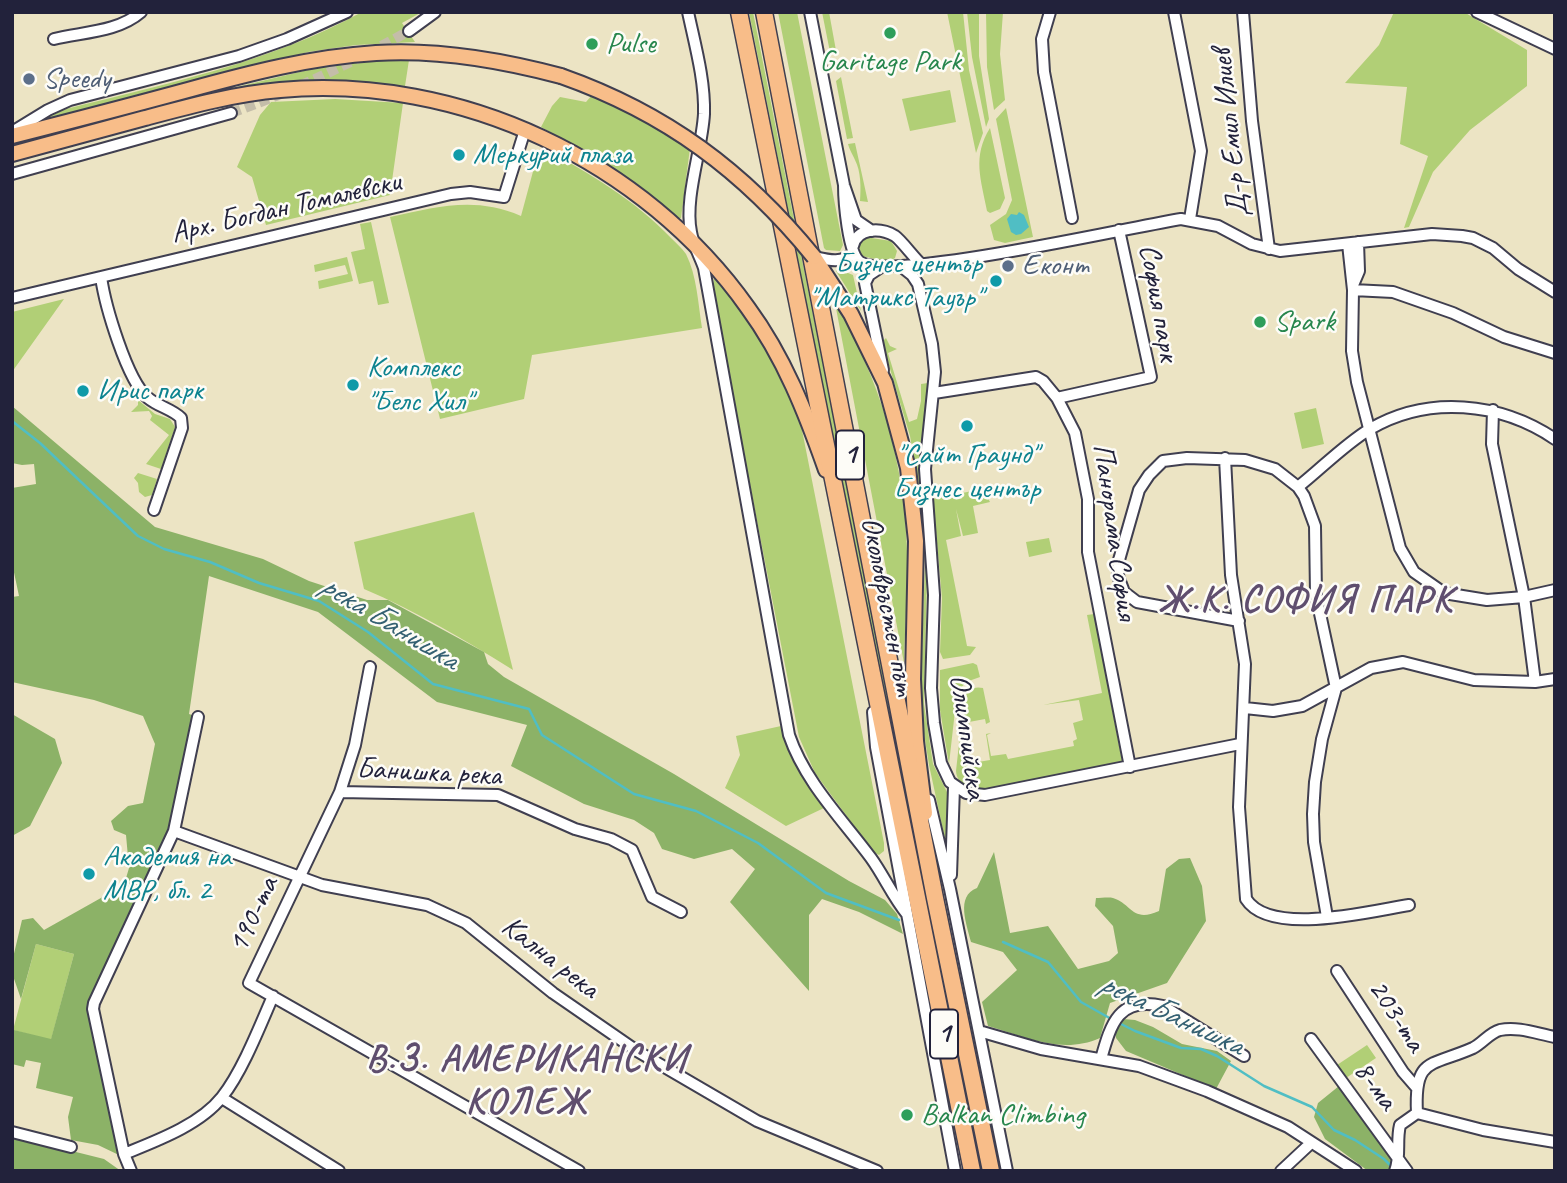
<!DOCTYPE html>
<html>
<head>
<meta charset="utf-8">
<style>
	body { margin:0 }
	#map { position:relative; width:1567px; height:1183px; overflow:hidden; background:#ece4c4; font-family:Caveat,sans-serif }
	canvas { display:block }
	.frame { position:absolute; inset:0; border:14px solid #22223b; pointer-events:none }
</style>
</head>
<body>
<div id="map">
<canvas width="1567" height="1183"></canvas>
<div class="frame"></div>
</div>
<script>
const c = document.querySelector('canvas').getContext('2d');
c.lineJoin = 'round';
function fillPath(path, color) {
  c.fillStyle = color;
  c.fill(path, 'evenodd');
}
function stroke(path, color, width, dash) {
  c.strokeStyle = color;
  c.lineWidth = width;
  c.lineCap = dash ? 'butt' : 'round';
  c.setLineDash(dash || []);
  c.stroke(path);
}
function label(font, color, halo, rows, align = 'center') {
  c.font = font + ' Caveat,sans-serif';
  c.lineWidth = 5;
  c.setLineDash([]);
  c.textBaseline = 'middle';
  c.strokeStyle = halo;
  c.fillStyle = color;
  for (const [text, x, y, turn = 0] of rows) {
    c.save();
    c.translate(x, y);
    c.rotate((+turn || 0) * Math.PI / 180);
    c.textAlign = isNaN(turn) ? turn : align;
    if (halo) c.strokeText(text, 0, 0);
    c.fillText(text, 0, 0);
    c.restore();
  }
}
fillPath(new Path2D(`
	M362,12H422L402,23L415,42L356,45L308,52L77,113L48,121L46,118L66,109C166,84 271,62 362,12Z
	M749,12H753L923,871H919Z
	M778,12H797L843,245L840,251L826,250L824,248Z
	M822,12H829L837,56L830,52Z
	M947,12H963L969,70L983,133L976,153Z
	M967,12H979V56L989,119L986,127L972,57Z
	M986,12H1003L1000,54L1005,100L994,110L987,67Z
	M1394,12H1464L1527,50V86L1470,130L1433,172L1409,227L1404,228L1428,156L1400,144L1407,87L1345,83L1379,45Z
	M375,60H409L405,86C328,79 266,83 190,98L325,66Z
	M841,77L853,138L847,139L836,81Z
	M950,90L956,122L910,131L902,99Z
	M592,95L642,118L690,148L681,218H676L637,184L612,167L541,127L552,106L560,97L586,102Z
	M335,99L403,103L390,195L266,225L252,177L237,167L260,115L271,102Z
	M1006,108L1033,237L1005,243L994,240L990,225L1006,214L1012,200L996,119Z
	M990,128L1005,198L1000,209L990,213L987,211C981,179 972,157 990,128Z
	M855,143L868,202L860,201C861,188 861,171 855,160C852,153 850,151 848,144Z
	M543,148C589,173 635,200 671,238C676,243 682,248 686,254C697,276 698,303 702,328L532,355L524,399L440,419L390,217C438,207 474,196 521,216L538,153Z
	M371,222L389,303L378,305L373,281L359,284L351,252L365,249L360,224Z
	M865,237L891,241L897,251L895,258L888,262L862,256L858,245Z
	M347,257L353,281L319,289L318,281L348,274L345,265L315,272L314,265Z
	M838,269L853,275L861,311L836,271Z
	M714,276C749,321 784,369 801,425L884,843V851L879,855L873,852L815,773L799,737L717,315L713,288Z
	M64,299L12,372V312Z
	M835,303C880,379 905,463 907,551C908,588 905,626 904,663Z
	M886,338L890,346L897,349L888,353L909,422L917,419L921,401V384L928,383L919,470L927,572L924,704L933,764L948,794L946,844L929,765L922,721L921,684L925,564L919,487L910,436L882,342Z
	M138,400L155,414L170,419L175,427L161,469L146,464L169,435L150,420L152,416L149,411L131,412L138,405Z
	M1316,408L1324,444L1302,449L1294,413Z
	M138,473L157,479L152,495L145,497L139,492L138,483L134,478Z
	M977,490L985,493L990,502L973,506L978,533L963,536L956,509L961,536L946,540L967,646L976,647L970,655L943,659L940,652L942,598L933,499Z
	M474,512L513,670C465,640 416,611 364,589L354,542Z
	M1049,538L1052,552L1029,557L1026,542Z
	M1094,614L1122,761L985,790C972,789 957,786 956,771L964,698C966,689 975,686 983,688L990,722L986,724L985,719L969,722L970,727L965,729L972,763L990,760L986,734L991,733L987,735L991,756L1006,754L1008,759L1074,746L1073,741L1077,739L1073,723L1083,720L1079,700L1043,705L1102,693L1087,615Z
	M973,663L977,665L980,677L966,682L957,693L949,764L940,710V670Z
	M781,726L787,748L824,808L786,826L725,788L740,755L736,736Z
	M36,944L74,954L51,1040L13,1030Z
	M1367,1045L1376,1058L1346,1078L1337,1065Z`), '#b1cf76');
fillPath(new Path2D(`
	M12,406L155,527L263,559L309,581L367,600H388L484,652L488,664L504,677L674,774L849,881L885,900L897,914L903,934L859,912L822,899L809,915V991L730,902L755,869L732,849L694,859L662,849L654,833L634,820L584,804L511,766L527,725L437,702L318,612L209,576L189,714L195,716L171,830L94,992L121,1156L98,1145L71,1140L68,1117L73,1097L36,1088L41,1063L26,1060L24,1067L12,1064V1027L14,1030L51,1039L74,954L36,944L21,999L12,973V962L22,920L33,918L44,930L124,885L129,868L126,835L114,830L111,821L128,806L143,803L155,744L143,716L94,700L12,682V597L19,596L12,563V488L36,484L34,464L22,465L12,463Z
	M12,714L55,739L62,763L30,826L12,836Z
	M994,852L1010,933L1048,926L1078,969L1109,961L1118,953L1113,926L1095,906L1096,898C1101,898 1109,897 1113,898C1132,904 1132,923 1159,911L1166,869L1179,859L1190,858L1202,886L1206,921L1167,983L1110,1003L1100,1038C1062,1055 1026,1037 988,1026L982,1002L1017,970L1003,952L971,942C967,925 955,896 977,888Z
	M1123,1019L1135,1020L1153,1027L1182,1044L1217,1051L1231,1061L1216,1089L1126,1051L1116,1038L1115,1031Z
	M1339,1086L1394,1162L1392,1171H1368L1325,1139L1314,1117L1318,1103Z
	M12,1136L104,1159L121,1171H12Z`), '#8cb267');
fillPath(new Path2D(`
	M1019,212L1024,215L1029,227L1021,234L1016,235L1011,232L1007,219L1011,214L1017,215Z`), '#50bec4');
stroke(new Path2D(`
	M12,421L40,443L138,536L164,549L210,562L259,583L319,601L368,632L433,684L529,709L542,735L634,794L696,811L758,843L826,893L899,920
	M1003,942L1048,962L1081,1002L1113,1020
	M1119,1023L1135,1031L1181,1048L1201,1049L1217,1056L1264,1086L1312,1107L1334,1130L1355,1140L1384,1159L1393,1168`), '#50bec4', 2.5);
stroke(new Path2D(`
	M231,113C294,91 351,63 409,31`), '#c4bda9', 10, [10, 5]);
const minor = new Path2D(`
	M688,12C695,45 705,80 704,114C702,150 684,198 691,232C693,245 700,256 704,268L789,735C805,782 842,819 871,858C884,876 893,897 907,914
	M810,12L844,185L856,220L872,231
	M1050,12L1042,39L1044,72L1072,218
	M1174,12L1201,151L1190,219
	M1243,12L1252,121L1269,249
	M1477,12L1555,49
	M409,31L435,12
	M54,39C83,32 118,32 141,12
	M12,132L48,110L70,100L239,56L287,39L347,12
	M12,174L231,113
	M844,185C844,200 848,254 860,262C891,282 1131,227 1181,219L1218,226L1252,244L1280,251L1432,234L1462,236L1473,238L1493,248L1518,269L1555,292
	M1348,244L1353,290L1352,351L1357,382L1400,548L1414,572L1444,593L1487,600L1524,597L1555,590
	M853,246C857,228 880,227 895,236C901,240 915,259 922,265
	M814,257C828,260 842,264 853,253
	M881,267L869,275L865,283L883,370
	M902,267L912,275L918,284L932,344L935,372L925,469L934,595L931,688L934,723L941,763L950,782L966,793L985,795L1240,744
	M101,277C105,305 127,381 148,398C159,407 172,409 181,418L182,428L154,510
	M1353,285L1359,271L1358,242
	M1353,290L1393,292L1453,313L1504,337L1555,353
	M12,298L451,194L470,192L504,197L525,130
	M934,393L1036,377L1043,381L1057,398L1075,433L1088,499V552L1130,767
	M1057,398L1151,377L1119,230
	M1493,410L1492,444L1524,597L1535,682
	M1225,458L1231,575L1245,664L1239,807L1246,899C1270,937 1371,911 1409,905
	M1298,487C1322,468 1345,444 1370,429C1428,395 1500,402 1555,439
	M1239,621L1137,602L1124,592L1118,576L1119,560L1139,490L1149,475L1163,461L1187,458L1245,460L1275,469L1298,487L1304,496L1315,526L1316,595L1336,688L1322,739L1315,782L1313,814L1314,842L1327,917
	M370,667L355,745L340,792L249,983L579,1171
	M1245,708L1273,711L1302,706L1371,668L1403,662L1474,680L1535,682L1555,679
	M873,712L876,747L955,1171
	M340,792L498,795L575,829L611,839L632,850L652,897L681,912
	M929,800L950,889L1007,1171
	M174,831L322,885L427,905L466,923L553,993L637,1051L757,1121L877,1171
	M951,875L954,787
	M1337,971L1403,1072L1416,1087
	M979,1031L1041,1049L1139,1066L1207,1091L1288,1127L1356,1171
	M1311,1039L1407,1171
	M1101,1059C1111,1023 1119,996 1163,1006L1244,1056
	M222,1098L339,1171
	M1417,1113C1414,1057 1430,1067 1473,1048C1483,1043 1489,1033 1500,1030C1518,1026 1538,1034 1555,1037
	M1417,1113L1483,1130L1555,1142
	M12,1132L71,1147
	M124,1154C156,1141 200,1125 222,1097C242,1072 260,1026 273,996
	M131,1171L124,1154L93,1009L94,1003L174,831L198,717
	M1281,1171L1311,1143
	M1395,1171C1401,1156 1396,1141 1400,1125L1417,1113`);
const major = new Path2D(`
	M12,136C71,121 129,106 188,90C250,73 312,57 376,53C439,49 501,60 561,76
	M12,154C57,142 101,130 145,118C190,106 234,94 280,90C460,74 644,161 748,308C784,357 806,413 826,470
	M814,257L851,314L885,383L908,468L916,541L913,679L916,741L925,813`);
const highway = new Path2D(`
	M739,12L972,1171
	M764,12L935,898L991,1171`);
stroke(minor, '#403f50', 14);
stroke(major, '#403f50', 18);
stroke(highway, '#403f50', 19);
stroke(minor, '#fff', 10);
stroke(major, '#f8bd89', 14);
stroke(highway, '#f8bd89', 16);
const majorBridge = new Path2D(`
	M561,76C666,113 744,171 814,257`);
stroke(majorBridge, '#403f50', 18, []);
stroke(majorBridge, '#f8bd89', 14);
for (const [x, y, r, color] of [
	[890,33,7,"#2e9e5b"],
	[592,44,7,"#2e9e5b"],
	[29,79,7,"#5c6f8a"],
	[459,155,7,"#0f9aa8"],
	[1008,266,7,"#5c6f8a"],
	[996,281,7,"#0f9aa8"],
	[1260,322,7,"#2e9e5b"],
	[353,385,7,"#0f9aa8"],
	[83,391,7,"#0f9aa8"],
	[967,426,7,"#0f9aa8"],
	[89,874,7,"#0f9aa8"],
	[907,1115,7,"#2e9e5b"]
]) {
  const dot = new Path2D();
  dot.arc(x, y, r, 0, 2 * Math.PI);
  c.fillStyle = color;
  c.fill(dot);
  stroke(dot, '#fdfcf7', 2.5);
}
for (const [x, y, w] of [
	[850,455,28],
	[944,1034,28]
]) {
  const box = new Path2D();
  box.roundRect(x - w / 2, y - 24.5, w, 49, 5);
  c.fillStyle = '#fdfcf7';
  c.fill(box);
  stroke(box, '#22223b', 2);
}
label('bold 28px', '#22223b', null, [
	["1",850,455],
	["1",944,1034]
]);
label('30px', '#27864d', '#fdfcf7', [
	["Pulse",606,44],
	["Garitage Park",890,62,"center"],
	["Spark",1274,322],
	["Balkan Climbing",921,1115]
], 'left');
label('30px', '#4e5e75', '#fdfcf7', [
	["Speedy",43,79],
	["Еконт",1022,266]
], 'left');
label('30px', '#22223b', '#fdfcf7', [
	["Д-р Емил Илиев",1231,133,-96],
	["Арх. Богдан Томалевски",286,208,-13],
	["София парк",1158,303,80],
	["Панорама София",1114,532,82],
	["Околовръстен път",887,606,79],
	["Олимпийска",967,737,82],
	["Банишка река",429,773,3],
	["190-та",254,915,-65],
	["Кална река",550,958,38],
	["203-та",1396,1016,57],
	["8-ма",1375,1086,54]
]);
label('30px', '#0d838f', '#fdfcf7', [
	["Меркурий плаза",473,155],
	["Бизнес център",982,264,"right"],
	["\"Матрикс Тауър\"",982,298,"right"],
	["Комплекс",367,368],
	["\"Белс Хил\"",367,402],
	["Ирис парк",97,391],
	["\"Сайт Граунд\"",967,455,"center"],
	["Бизнес център",967,489,"center"],
	["Академия на",103,857],
	["МВР, бл. 2",103,891]
], 'left');
label('italic 32px', '#346072', '#fdfcf7', [
	["река Банишка",389,623,31],
	["река Банишка",1171,1015,25]
]);
c.letterSpacing = '2px';
label('bold 37px', '#5f4e6e', '#fdfcf7', [
	["Ж.К. СОФИЯ ПАРК",1306,601],
	["В.З. АМЕРИКАНСКИ",527,1060],
	["КОЛЕЖ",527,1103]
]);
c.letterSpacing = '0px';
</script>
</body>
</html>
